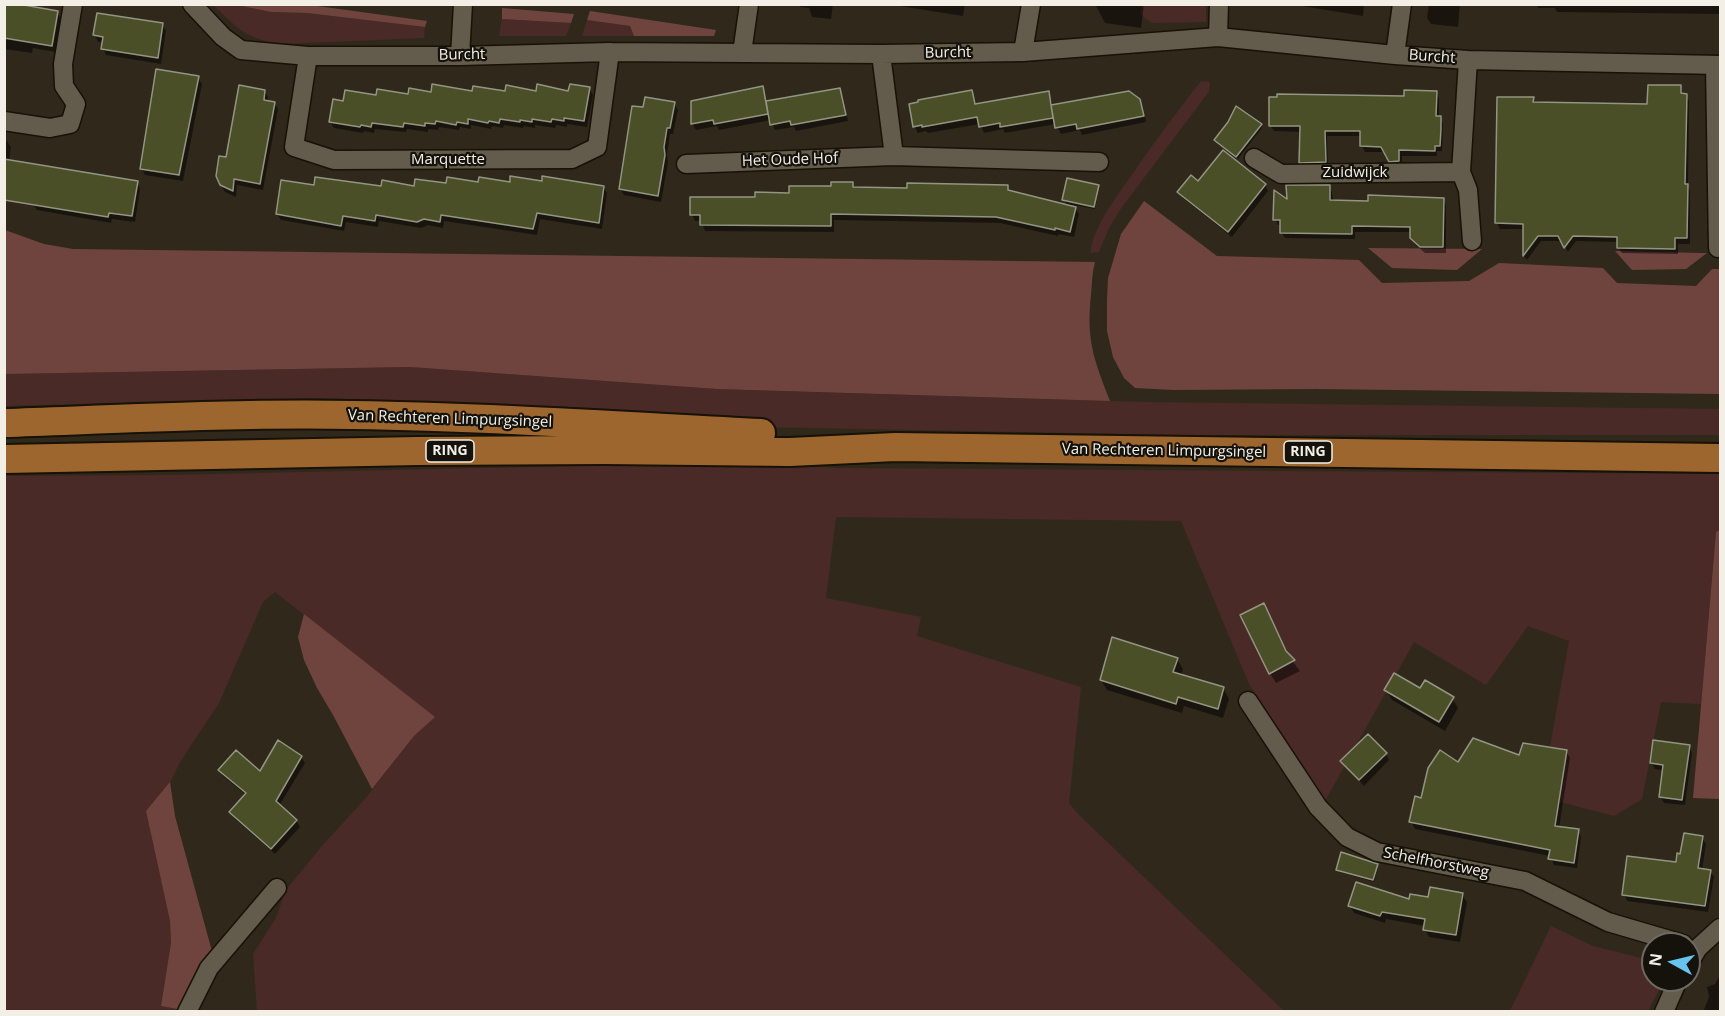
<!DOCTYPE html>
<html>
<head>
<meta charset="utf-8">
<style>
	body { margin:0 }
	#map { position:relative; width:1725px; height:1016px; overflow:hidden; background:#30291b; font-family:"Open Sans",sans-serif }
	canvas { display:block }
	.frame { position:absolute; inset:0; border:6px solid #f3efe6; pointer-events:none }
	.north { position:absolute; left:1641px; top:932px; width:60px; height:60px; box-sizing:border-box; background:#15120c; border:2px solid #6e6a63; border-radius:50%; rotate:278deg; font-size:16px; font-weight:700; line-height:24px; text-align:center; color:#f3efe6 }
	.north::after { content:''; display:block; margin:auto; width:21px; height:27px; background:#66c4ef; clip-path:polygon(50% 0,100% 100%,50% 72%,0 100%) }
</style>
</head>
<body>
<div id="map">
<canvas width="1725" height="1016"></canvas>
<div class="frame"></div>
<div class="north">N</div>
</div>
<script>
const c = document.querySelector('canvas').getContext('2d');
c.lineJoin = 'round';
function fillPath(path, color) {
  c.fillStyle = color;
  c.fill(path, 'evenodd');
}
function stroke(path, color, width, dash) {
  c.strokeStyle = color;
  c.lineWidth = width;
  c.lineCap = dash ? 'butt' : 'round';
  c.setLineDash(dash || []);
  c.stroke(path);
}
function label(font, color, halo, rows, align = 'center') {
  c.font = font + ' "Open Sans",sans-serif';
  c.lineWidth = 4.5;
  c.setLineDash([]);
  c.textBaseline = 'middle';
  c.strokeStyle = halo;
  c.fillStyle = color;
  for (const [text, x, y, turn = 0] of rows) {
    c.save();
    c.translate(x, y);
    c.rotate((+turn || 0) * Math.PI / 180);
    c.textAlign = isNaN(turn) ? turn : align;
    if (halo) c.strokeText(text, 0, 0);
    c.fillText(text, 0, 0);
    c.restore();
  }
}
fillPath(new Path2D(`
	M213,5H237L271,12L307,13L425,27L424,38L281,44C245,39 238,28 213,5Z
	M1142,5H1206V22L1152,23L1140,14Z
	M502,19L571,23L566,36H499Z
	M587,20L630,26L634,36H582Z
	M1201,81L1210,82L1209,91L1205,97L1122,207L1109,228L1099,252L1090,253C1095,224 1113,202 1129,179C1152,145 1176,113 1201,81Z
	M410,367L717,389L873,394L1145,402L1720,409V435H1179L759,427L609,419L500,405L320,398L5,406L4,374Z
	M709,463L797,465L836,468L1720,474V530L1716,532L1701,704L1661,702L1642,799L1614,816L1541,797L1569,641L1528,626L1486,685L1414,642L1325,801L1249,684L1181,521L836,517L826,598L921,617L917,636L1081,687L1069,803L1078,814L1284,1011H257L253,954L276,918L286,890L321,847L365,799L414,736L434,717L275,592L263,602L219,703L180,762L168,787L146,811L170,921L171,943L161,1005L183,1011L5,1012L4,476L169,475Z
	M1551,926L1593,946L1653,961V980H1664L1648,1011H1510Z`), '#4a2a26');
fillPath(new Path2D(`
	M237,5H310L427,21L425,27L307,13L271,12Z
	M502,8L574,14L571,23L502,19Z
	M590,11L716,30L714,36H634L630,26L587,20Z
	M1144,201L1217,256L1359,260L1382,283L1469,281L1499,263L1603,268L1617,283L1696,286L1712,269H1720V394L1316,389L1173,390L1135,388L1124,378L1113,357L1107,331V300L1108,278L1121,234Z
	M5,230L44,244L73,249L1095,262C1092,273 1092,284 1091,295C1086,340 1094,360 1110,401L717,389L410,367L5,374Z
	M1368,248L1482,249L1457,270L1392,268Z
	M1615,251L1701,253H1707L1686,269L1632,270Z
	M1720,530V799L1693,798L1716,532Z
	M304,614L435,717L414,736L372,789L333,715L317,688L304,660L298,637Z
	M170,782L175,816L213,955L183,1010L161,1006L171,943L170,921L146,811Z`), '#6f443e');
fillPath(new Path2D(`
	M4,4L57,12L61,19L56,52L33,48L32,53L4,49Z
	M799,4H833L831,19L812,17L809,8L800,7Z
	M887,4H965L963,16Z
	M1095,4H1144L1141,28L1105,23Z
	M1290,4H1364L1363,16Z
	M1429,4H1460L1458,27L1431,24L1427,18Z
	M1536,4H1720V14L1557,12L1555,8H1538Z
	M162,25L166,31L161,64L106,55L103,49L104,42H98L95,35Z
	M198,78L202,84L183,181L145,175L141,168Z
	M1680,87L1684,95H1686L1689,101L1688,187L1690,191V244H1678V254L1622,253L1618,247V242L1576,241L1568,252L1562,241H1541L1527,260L1524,256L1525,229H1500L1497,223L1498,98L1533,99L1535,103L1649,106Z
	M762,88L767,103L839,89L843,96L848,121L796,131L794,127L775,130L771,120L719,130L717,126L696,130L692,123Z
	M589,89L593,95L587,127L567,124V127L556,125L555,128L535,125V128L524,126L523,128L504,125L503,128L492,126L491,129L471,125V129L460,127L459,130L439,127L438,130L428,129V132L407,129L406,132L375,129L374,133L364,131L363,133L334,128L330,122L344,103L378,97L432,94L570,92Z
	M264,91L268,97L267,102L274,103L278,109L263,190L237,185L236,197L225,192L218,181L221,158L227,159Z
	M971,91L976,105L1048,92L1053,106L1139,100L1143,107L1146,122L1082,135L1080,130L1061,134L1056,124L1005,133L1003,129L984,133L980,124L928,133L926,131L918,133L914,126Z
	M1436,92L1439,98V118L1443,124L1442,151H1437V156H1402V167H1394L1386,152H1365L1362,146V136H1327L1328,168H1304L1301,162V132L1274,131L1270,125Z
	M674,103L678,110L673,134H670L667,154L668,163L661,202L624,195L620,189L644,109Z
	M1230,123L1261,125L1262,128L1238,159L1218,143Z
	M4,140L7,141L11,147L9,161L137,182L140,189L135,222L112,219L111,223L37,210L34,206L4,201Z
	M543,183L603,187L607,193L602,229L540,219L537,235L444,221L443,228L428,225L421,228L379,221L378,227L346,222L344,231L281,220L277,214L315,187H415L447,184Z
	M1199,183L1265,185L1268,191L1232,237L1183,198L1179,192Z
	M852,184L855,189L909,190L1007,186L1011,193L1067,206L1064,200L1098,186L1099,189L1095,209L1073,205L1079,214L1074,237L1058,234V236L1000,223L834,220V232L705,231L701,221H695L692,214L757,199Z
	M1329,186L1332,192L1333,202L1443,199L1446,205V253H1425L1415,244L1411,237V232H1355V239L1285,238L1281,232V225H1278L1275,219L1288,203Z
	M1287,654L1300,671L1276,683L1270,673Z
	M1177,659L1183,669L1181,676L1223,688L1229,699L1223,718L1184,706L1182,713L1107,690L1101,680Z
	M1386,690H1420L1452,698L1458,708L1445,731L1392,700Z
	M1689,746L1692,753L1685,805L1664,803L1660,796L1664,771L1655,769L1651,763Z
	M1566,751L1570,758L1559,828L1578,831L1581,837L1577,868L1554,865L1550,856L1415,829L1411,822L1422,799L1459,764Z
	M1386,754L1389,760L1364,786L1342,761Z
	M301,757L305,763L279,806L296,820L300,827L275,854L234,818L231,812L246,795L223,776L220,770L260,773Z
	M1702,838L1706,844L1702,870L1710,871L1714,877L1708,912L1627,901L1624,894L1677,864L1682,855Z
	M1377,865L1378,868L1374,882L1339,872L1338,870Z
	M1462,895L1467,902L1460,942L1429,937L1424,929L1425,926L1386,919L1385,923L1354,913L1350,906L1410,901Z
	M1719,977L1720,978V1012H1703L1709,997L1707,987L1715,984Z`), '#0007');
const building = new Path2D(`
	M4,4H18L58,11L52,46L4,38Z
	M97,13L163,23L158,58L101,49L103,37L93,35Z
	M156,69L199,76L179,175L140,169Z
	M432,84L472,91L473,86L505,91L506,85L536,91L537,84L568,91L570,84L590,87L584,121L564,118V121L552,119L551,122L532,119V122L520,120V122L500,119L499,123L489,121L488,123L468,119V124L457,122L456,125L436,121L435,124L425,123V126L404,123L403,127L372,123L371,127L361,125L360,127L329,122L333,99L343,101L345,90L376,95L377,89L408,94L409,88L431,92Z
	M239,85L265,90L264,100L275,102L260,184L234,179L233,191L220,185L216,176L219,156L226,157Z
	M1648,85H1681V93L1687,94L1685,184H1688L1687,238H1675V249L1617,248V237L1573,236L1564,248L1558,236H1538L1523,256V224L1495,223L1497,97H1534L1533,102L1647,104Z
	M763,86L768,114L714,124L713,120L691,124V101Z
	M840,88L846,115L791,125L790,121L770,125L766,101Z
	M972,90L975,104L1049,91L1051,105L1129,91L1140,99L1144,116L1077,129L1076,124L1055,128L1051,105L1053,118L1000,127V123L979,127L977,117L922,127V125L913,127L909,104L918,102V100Z
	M1404,90L1437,91L1436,116H1441V129L1440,146H1435V151L1399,150V161L1389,162L1381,147L1360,146V131H1325L1326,162L1299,163L1300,126H1269V97H1277V94L1404,96Z
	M645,97L675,102L670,128H667L664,147L665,155L658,196L619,189L632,106L643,107Z
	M1236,106L1262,124L1236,157L1214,140L1228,122Z
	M1223,150L1266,184L1228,232L1177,192L1191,175L1198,181Z
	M4,159L138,181L132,216L109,213L108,217L4,200Z
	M510,176L542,181V176L604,186L599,223L537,213L533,229L441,215L440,222L424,219L417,222L376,215L375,221L343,216L341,226L276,214L281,180L314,185L315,177L381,186L382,180L414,186L415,179L446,183L447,177L478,182L479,177L510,182Z
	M1067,178L1099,185L1094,207L1062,200Z
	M831,182H853V187L907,188V183L1008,185V190L1076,207L1070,232L1055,228V230L996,217L831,214V226L700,225V215H690V197H755V192L789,193V186H831Z
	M1286,185H1330V200L1368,201V195L1444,198L1443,247H1420L1410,238V227L1352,226V234L1280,233V220H1273L1274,190L1287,199Z
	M1264,603L1286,651L1295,660L1269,674L1240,615Z
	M1112,637L1178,658L1173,672L1224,687L1218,709L1178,697L1176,704L1100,680Z
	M1394,673L1420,688L1425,680L1454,697L1439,722L1384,690Z
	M1368,734L1387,753L1359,780L1340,761Z
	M1473,738L1519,755L1523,743L1567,750L1555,826L1579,829L1574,863L1548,859L1550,850L1409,822L1415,796L1421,798L1428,768L1440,750L1458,762Z
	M278,740L302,756L276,801L297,820L271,849L229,812L246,793L218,770L236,750L260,771Z
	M1653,740L1690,745L1682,800L1659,797L1663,765L1650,763Z
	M1684,833L1703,836L1698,868L1711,870L1705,906L1622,895L1627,856L1676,862L1677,853L1680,854Z
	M1341,852L1378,864L1373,880L1336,870Z
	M1356,882L1409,899L1410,894L1428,897L1430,887L1463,893L1456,935L1423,930L1425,919L1382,912L1380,916L1348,906Z`);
fillPath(building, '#4b4f27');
stroke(building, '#929583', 1.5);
const street = new Path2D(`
	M192,4L223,37L241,50L308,56H460L610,52L881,54L1023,52L1218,37L1395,55L1468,60L1720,65
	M1218,37L1219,4
	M1023,52L1031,4
	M742,53L749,4
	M881,54L894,156
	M1395,55L1402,4
	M308,56L294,147L334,160L572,159L597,147L610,52
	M460,56L463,4
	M1468,60L1461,172L1468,190L1472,241
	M1715,65L1718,248
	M4,121L50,128L70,124L76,104L64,86L63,64L73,4
	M1254,158L1281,174L1461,172
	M686,164L894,156L1099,162
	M1248,701L1318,807L1347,837L1377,852L1525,881L1608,922L1683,944
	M1689,963L1698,948L1720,928
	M187,1012L209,968L277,888
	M1664,1012L1678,980`);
const primary = new Path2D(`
	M4,423C121,419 237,413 353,415C489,417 625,426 761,433
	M4,459L418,451L604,450L790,452L895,447L1720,458`);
stroke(street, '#181105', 21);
stroke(primary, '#181105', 32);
stroke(street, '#635b4b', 18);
stroke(primary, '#9e662f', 28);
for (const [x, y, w] of [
	[450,451,48],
	[1308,452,48]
]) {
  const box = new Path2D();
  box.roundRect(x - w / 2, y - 11, w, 22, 4.5);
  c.fillStyle = '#15120c';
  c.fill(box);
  stroke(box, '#f3efe6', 1.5);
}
label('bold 14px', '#f3efe6', null, [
	["RING",450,451],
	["RING",1308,452]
]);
label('15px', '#f3efe6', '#15120c', [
	["Burcht",948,53,-1],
	["Burcht",462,55,-1],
	["Burcht",1432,57,4],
	["Marquette",448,160],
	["Het Oude Hof",790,160,-2],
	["Zuidwijck",1355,173],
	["Van Rechteren Limpurgsingel",450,419,2],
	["Van Rechteren Limpurgsingel",1164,451,1],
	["Schelfhorstweg",1436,863,11]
]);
</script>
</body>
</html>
